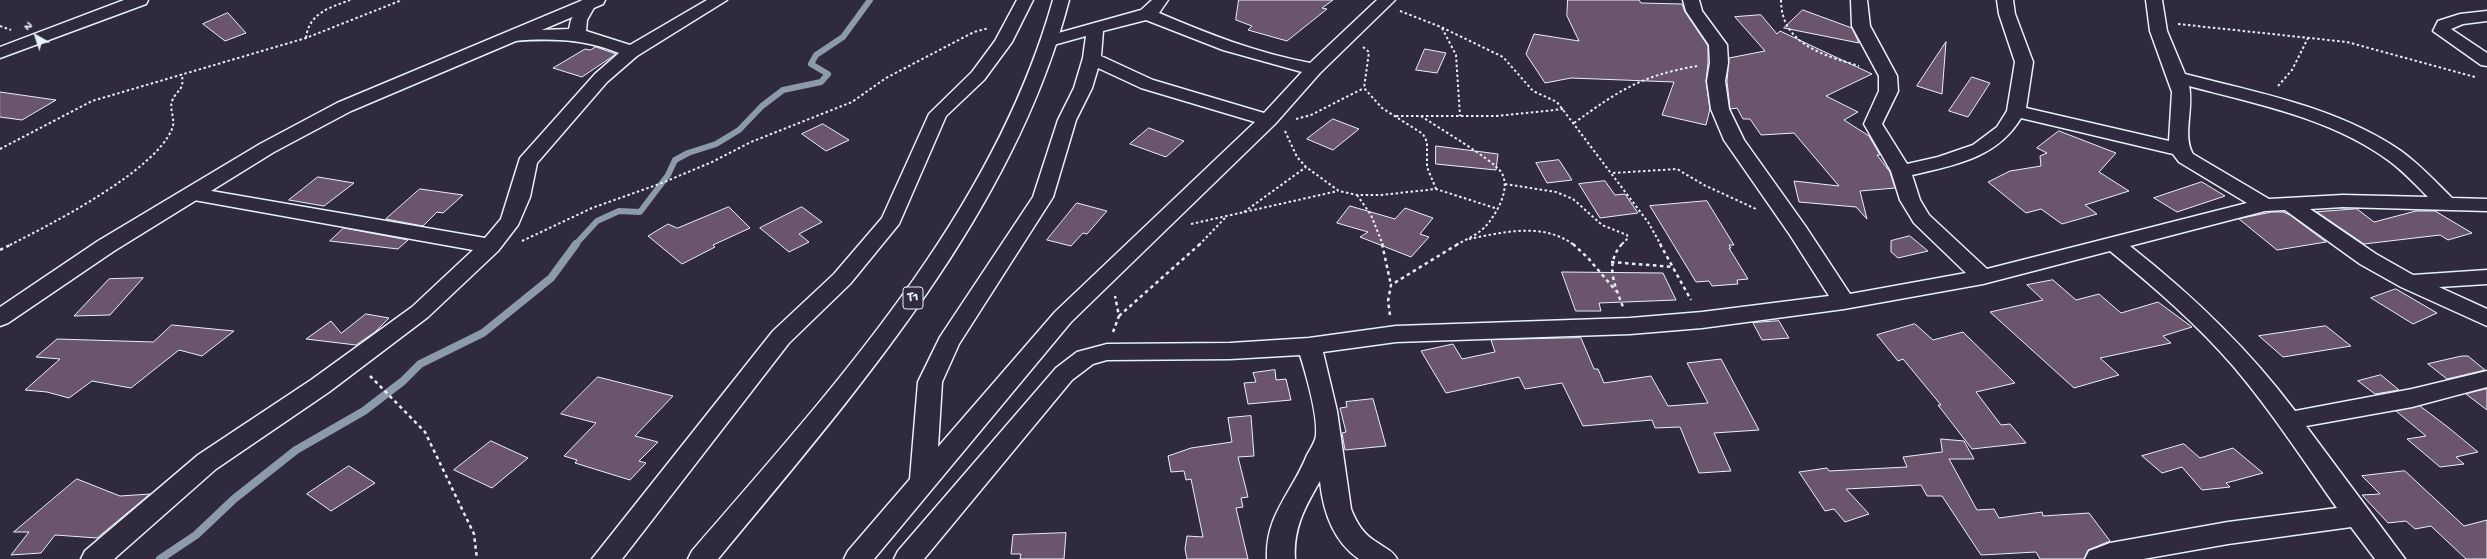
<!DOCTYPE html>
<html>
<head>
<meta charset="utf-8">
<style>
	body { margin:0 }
	#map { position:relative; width:2487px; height:559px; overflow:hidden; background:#2f2a3d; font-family:"Gochi Hand",sans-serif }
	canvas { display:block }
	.north { position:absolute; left:16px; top:16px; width:40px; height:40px; -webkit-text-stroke:3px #2f2a3d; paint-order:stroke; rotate:321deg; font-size:11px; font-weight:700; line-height:16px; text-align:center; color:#e8f1f8 }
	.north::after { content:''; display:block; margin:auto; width:14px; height:18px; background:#e8f1f8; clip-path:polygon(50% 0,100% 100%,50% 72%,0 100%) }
</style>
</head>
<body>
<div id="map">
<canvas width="2487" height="559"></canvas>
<div class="north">N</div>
</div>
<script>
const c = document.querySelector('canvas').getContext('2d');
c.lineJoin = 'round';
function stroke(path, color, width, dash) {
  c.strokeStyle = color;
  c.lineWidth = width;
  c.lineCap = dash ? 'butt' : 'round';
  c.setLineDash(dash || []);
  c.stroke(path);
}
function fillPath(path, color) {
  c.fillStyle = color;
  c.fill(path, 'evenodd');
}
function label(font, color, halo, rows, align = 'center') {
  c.font = font + ' "Gochi Hand",sans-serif';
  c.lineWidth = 3;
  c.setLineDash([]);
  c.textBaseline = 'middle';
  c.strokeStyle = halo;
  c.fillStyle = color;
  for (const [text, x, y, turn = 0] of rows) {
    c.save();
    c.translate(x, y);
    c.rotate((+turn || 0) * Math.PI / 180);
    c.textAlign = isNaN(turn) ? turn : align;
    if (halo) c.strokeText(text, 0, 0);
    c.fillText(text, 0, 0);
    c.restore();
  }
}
stroke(new Path2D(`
	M575,245L597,221L619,211L640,212L668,175L675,160L688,153L716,144L739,130L762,106L783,90L821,82L828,74L811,64L816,55L843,37L870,0`), '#8c9bac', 6);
stroke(new Path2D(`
	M160,559L196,535L234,499L296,450L364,411L403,381L420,364L483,333L551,278L576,244`), '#8c9bac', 8);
const building = new Path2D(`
	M1239,0H1333L1322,8L1327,9L1287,41L1248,30L1252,26L1236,20Z
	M1568,0H1639L1641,3L1682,4L1685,12L1708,46V63L1706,81L1710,109L1706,125L1662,115L1674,82L1571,78L1545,83L1526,54L1534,34L1579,41L1567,16Z
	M1803,10L1852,28L1859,43L1784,28Z
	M228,13L246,33L225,41L203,24Z
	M1761,15L1777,34L1780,31L1872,74L1826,96L1858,112L1844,120L1869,136L1880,155H1877L1890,172L1895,188L1860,191L1867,219L1856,207L1799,202L1794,181L1839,186L1794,133L1761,135L1750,119H1743L1737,108L1730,109L1727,81L1729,58L1765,51L1735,17Z
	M1946,42L1942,94L1917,86Z
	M596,47L616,54L582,77L553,68L585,49L590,50Z
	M1425,49L1446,53L1437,73L1416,70Z
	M1972,77L1990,83L1968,117L1949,111Z
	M0,92L56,100L22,120L0,117Z
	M1333,119L1359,129L1333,150L1307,139Z
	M823,124L849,140L826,151L802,134Z
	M1149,128L1184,141L1166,157L1130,144Z
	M2059,131L2116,153L2099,172L2129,191L2085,205L2097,214L2062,224L2041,209L2026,213L1988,182L2010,171L2041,166L2040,156L2047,153L2037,148Z
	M1436,146L1498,154L1496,170L1436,164Z
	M1559,160L1572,180L1547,183L1536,163Z
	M318,177L354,183L324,206L289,200Z
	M1605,181L1615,195L1625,194L1638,213L1600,218L1579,184Z
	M2202,182L2225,196L2177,212L2154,198Z
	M420,189L463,195L443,213L437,212L423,226L386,219Z
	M1707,201L1734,245H1729L1731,248H1729L1748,279L1737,280L1738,284L1712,286L1709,281L1696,282L1650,206Z
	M1077,203L1107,211L1087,234L1083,233L1071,246L1047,240Z
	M1350,206L1395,219L1405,208L1433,218L1420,234L1429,237L1411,257L1360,237L1368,232L1337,223Z
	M729,207L750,228L713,245L715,247L682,264L648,236L668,224L677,228Z
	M802,207L822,222L799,234L809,242L789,252L760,228Z
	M2357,209L2374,222L2416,211H2435L2472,233L2448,240L2440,235L2364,244L2317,212Z
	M2272,212H2283L2290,215L2326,242L2277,250L2239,219Z
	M344,228L408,240L398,249L330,241Z
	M1910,236L1928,251L1898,258L1891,252V241Z
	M1562,272L1663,273L1676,300L1599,303L1601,311H1576Z
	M143,278L110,315L74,316L109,279Z
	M2053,280L2076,300L2099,294L2121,313L2158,302L2192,327L2163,336L2171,343L2100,358L2119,375L2074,388L1990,312L2043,300L2027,285Z
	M2396,289L2437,313L2413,324L2371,298Z
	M366,314L389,318L375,332L356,345L306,339L331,321L341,333Z
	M1779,321L1789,338L1762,340L1753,323Z
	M1915,324L1933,340L1963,332L2015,383L1976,392L2001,425L2010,424L2026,443L1972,449L1938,405H1941L1903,359L1898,361L1877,335Z
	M172,325L234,331L202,356L179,350L131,388L92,381L69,398L47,392L25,390L60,359L36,357L57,339L153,342Z
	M2326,326L2351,346L2283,357L2259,336Z
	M1581,338L1594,369H1598L1604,383L1651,376L1668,406L1708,403L1687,363L1721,359L1759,430L1714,433L1731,471L1699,473L1680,427L1655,428L1652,420L1583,426L1562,383L1525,389L1519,377L1446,393L1421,351L1453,344L1462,359L1495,352L1491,340Z
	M2462,356H2468L2485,370L2447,379L2428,364Z
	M1275,370L1276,380L1286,379L1291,400L1248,404L1244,383L1256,382L1253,373Z
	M2381,375L2399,390L2375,394L2358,381Z
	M598,377L673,396L635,436L658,442L639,461L646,463L630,480L575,463L577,460L564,456L596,423L561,414Z
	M2487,389V410L2466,394Z
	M1373,399L1386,446L1345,450L1342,433L1346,432L1340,408L1347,407L1346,402Z
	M2420,406L2449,428L2478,452L2456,457L2464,464L2440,467L2407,439L2426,436L2396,411Z
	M1251,416L1254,456L1238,457L1248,497L1241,498L1243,507L1236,508L1248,559H1187L1185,549L1187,536L1203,537L1191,479L1186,480L1184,471L1171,472L1168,456L1191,448L1232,442L1228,418Z
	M1941,439L1964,441L1974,459H1949L1977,510L1994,509L1999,518L2042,512L2043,516L2089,513L2110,541L2088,550L2084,559H2040L2036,552L1981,555L1942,496H1927L1921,485L1846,489L1869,514L1845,522L1834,509L1825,511L1799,472L1827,468L1829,471L1907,467L1903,457L1942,452Z
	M491,441L528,458L492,488L454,470Z
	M2184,444L2200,458L2233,448L2263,473L2226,483L2230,487L2202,490L2182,467L2162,473L2142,456Z
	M349,466L375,483L331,511L307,494Z
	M2405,471L2464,526L2487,520V559H2466L2431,526L2415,529L2406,521L2388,523L2362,495L2380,494L2362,476Z
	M77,479L120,496L150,494L97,538L55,535L41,553L11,555L29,532H14Z
	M1066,533L1064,559H1020L1021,554H1011L1013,535Z`);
fillPath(building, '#6a556c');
stroke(building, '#e8f1f8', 1);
const street = new Path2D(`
	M124,0H148L146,4L0,58V47Z
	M582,0H592L596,4L587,20L586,31L630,45L707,0H727L637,56L607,82L537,163L530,197L518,225L498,251L428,317L329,392L216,469L114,559H81L85,551L198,455L311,380L412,307L473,250L194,200L187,198L184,194L187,190L194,188L485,238L501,219L520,158L595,74L619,53C584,39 552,38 514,41L508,40L505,36L508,32L514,31L569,29L571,20Z
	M1017,0H1033L1012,42L984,80L946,116L899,224L850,284L789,343L622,559H592L773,331L834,274L882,218L929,114L972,72L995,41Z
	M1152,0H1168L1159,13C1208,34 1257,53 1310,63L1377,0H1395L1320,73L1275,124L1071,322L874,559H844L848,551L910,479L918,382L940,337L1033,197L1058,120L1074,88L1083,58L1086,36L1050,46L1044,45L1041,41L1044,37L1141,10ZM1146,20L1223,50L1302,72L1264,113L1153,80L1101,56L1103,31ZM1098,68L1141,88L1255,122L1055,312L938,447L942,382L959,344L1053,197L1076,120L1092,88Z
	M1683,0H1699L1702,11L1727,45L1728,63L1725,81L1729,109L1744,140L1806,227L1850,294L1966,273L1914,223L1900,200L1891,171L1864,124L1879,91V76L1852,26L1851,0H1867L1870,26L1897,76L1898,91L1882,124L1907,164L1938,157L1973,145L1997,127L2007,111L2015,62L1999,14L1997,0H2013L2015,14L2033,62L2026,108L2169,141L2172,92L2150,31L2146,0H2162L2167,31L2185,74C2258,93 2337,107 2401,151C2420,165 2436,182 2452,198L2487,199V211L2343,207L2310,209L2376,254L2413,275L2487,270V284L2439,287L2487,309V326L2401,287L2360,264L2285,210L2265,211L2130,246C2192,295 2247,347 2295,411L2412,389L2487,371V387L2412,407L2306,426L2405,559H2375L2351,527L2228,544L2143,559H2085L2089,551L2110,543L2228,522L2337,508C2303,460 2272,412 2234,367C2197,324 2154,287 2110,251L1983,284L1844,309L1702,328L1630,334L1396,342L1323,352L1337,411L1351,509C1357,524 1364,535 1378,543C1386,549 1392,550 1397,559H1359C1333,541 1323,511 1320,481C1305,507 1293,528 1295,559H1267C1265,515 1292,493 1307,455C1310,450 1315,442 1316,436C1318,416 1306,374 1300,355L1230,359L1107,360L1093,364L1072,380L924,559H894L898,551L1056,368L1077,352L1107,344L1230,343L1309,338L1396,326L1630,318L1702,312L1829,296L1790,235L1724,140L1711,109L1707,81L1710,63L1709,45L1686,11ZM2189,86C2257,104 2330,118 2388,160C2403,171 2415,184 2428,197L2343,195L2269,199L2193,154C2182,136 2194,108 2189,86ZM2021,118L2173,154L2179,162L2247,203L1987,269L1929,215L1920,200L1912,175C1955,165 1997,158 2021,118Z
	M2487,11V21L2463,24L2451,29L2487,53V66L2481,65L2433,31L2438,21L2460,14Z`);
const secondary = new Path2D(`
	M583,0H605L603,4L351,111L274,152L114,251L8,323L0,326V307L98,241L260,144L337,103Z`);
const highway = new Path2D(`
	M1053,0H1069C1014,213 855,393 718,559H688L692,551C834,387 993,214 1053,0Z`);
stroke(street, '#e8f1f8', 3);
stroke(secondary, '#e8f1f8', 3);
stroke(highway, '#e8f1f8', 3);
stroke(new Path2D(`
	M1781,0C1781,44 1823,55 1859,66
	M1400,11L1441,27L1503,57L1533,91L1557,102L1648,222L1661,245
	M2178,24L2347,42L2475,77
	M0,26L11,30
	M1442,28L1456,55L1460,116
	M306,38C309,13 329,8 350,0
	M1363,47L1369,52L1364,88L1382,108L1423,134L1427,142V167L1436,189
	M2278,86L2292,70L2308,38
	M1396,116H1497L1564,109
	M1421,116C1437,127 1492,159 1501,172C1512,188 1496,215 1485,227C1477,235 1465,240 1456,245
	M1296,119L1311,115L1364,88
	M1574,123C1620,90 1640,76 1697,66
	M1285,131L1297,157L1306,167L1339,191L1357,195H1381L1436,189L1498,209
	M0,149L92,101L306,38L402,0
	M1613,173L1677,169L1704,185L1756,209
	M1505,184L1556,192L1573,199L1602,225L1627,235L1628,238L1621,245
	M1357,195L1371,215L1383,245
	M1244,212L1306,167
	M1191,224L1338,191
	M1469,239C1504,232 1543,222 1574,245
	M522,241L592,208L662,183L712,162L751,142L852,102L886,78L974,32L989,28
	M10,245C51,224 154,172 172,129C176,120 169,109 172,101C178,87 184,93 182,74
	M1199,245L1225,218`), '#e8f1f8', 2, [2.5, 2.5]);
stroke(new Path2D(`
	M1382,244L1391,285
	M1573,244L1588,258L1616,291
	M1622,244C1604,264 1615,286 1623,307
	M1660,244L1691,300
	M0,250L12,244
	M1611,262L1674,267
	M1390,315L1388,301L1391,285L1458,244
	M1119,316L1200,244
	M1113,332L1119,316L1115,296
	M370,376L425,432L474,534L477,559`), '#e8f1f8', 2.5, [3.5, 3.5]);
fillPath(street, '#2f2a3d');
fillPath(secondary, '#2f2a3d');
fillPath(highway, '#2f2a3d');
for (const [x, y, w] of [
	[913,298,20]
]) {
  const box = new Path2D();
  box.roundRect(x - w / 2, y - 11, w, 22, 3);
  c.fillStyle = '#2f2a3d';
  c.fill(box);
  stroke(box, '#e8f1f8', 1);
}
label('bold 13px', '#e8f1f8', null, [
	["T1",913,298]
]);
</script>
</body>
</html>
